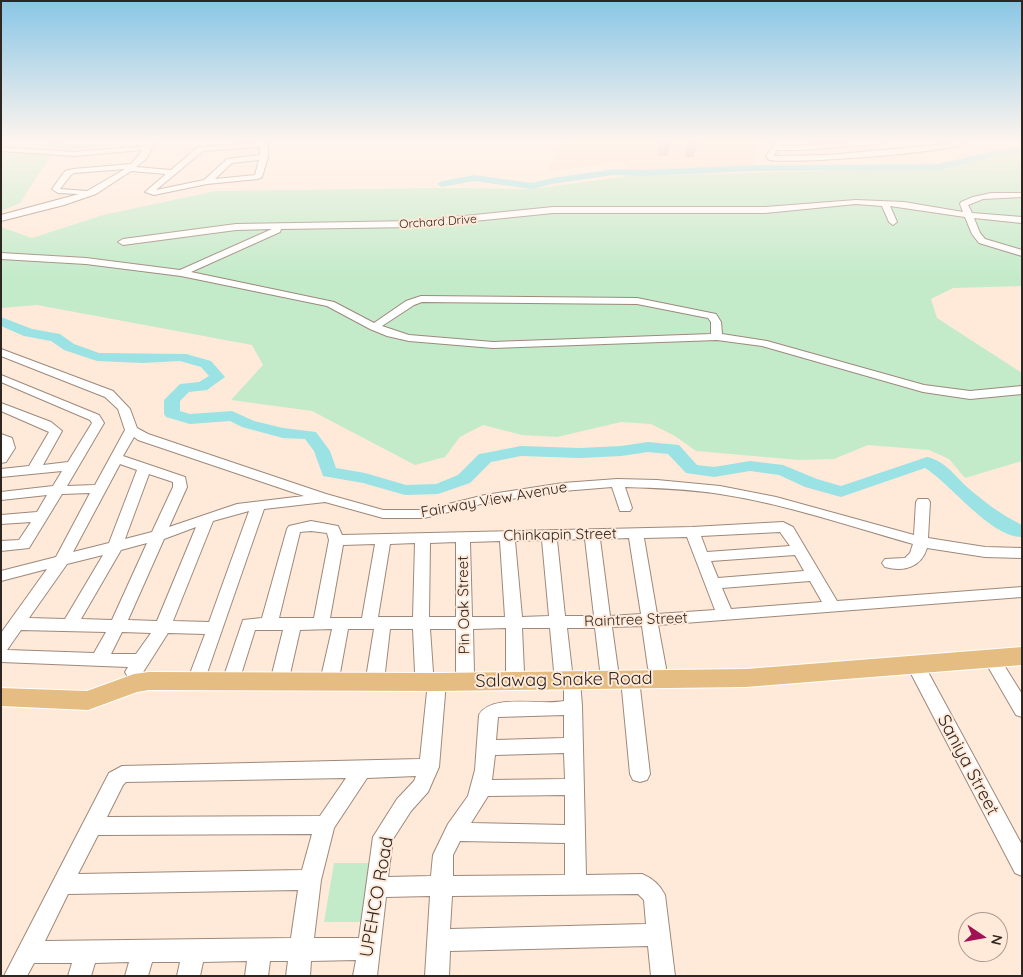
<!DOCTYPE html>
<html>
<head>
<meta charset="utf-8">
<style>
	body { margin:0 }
	#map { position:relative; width:1023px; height:977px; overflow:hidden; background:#ffe9d9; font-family:Quicksand,sans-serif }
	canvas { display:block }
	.frame { position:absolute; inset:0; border:2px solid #2e2620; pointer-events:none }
	.north { position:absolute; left:958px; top:912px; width:50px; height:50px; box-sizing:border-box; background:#ffe9d9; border:1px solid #ab9b8f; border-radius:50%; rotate:102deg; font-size:14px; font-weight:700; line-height:20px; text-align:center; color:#2e2620 }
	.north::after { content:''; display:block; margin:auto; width:18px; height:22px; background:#a31155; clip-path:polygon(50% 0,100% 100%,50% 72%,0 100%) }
</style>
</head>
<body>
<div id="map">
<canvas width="1023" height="977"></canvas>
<div class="frame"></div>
<div class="north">N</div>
</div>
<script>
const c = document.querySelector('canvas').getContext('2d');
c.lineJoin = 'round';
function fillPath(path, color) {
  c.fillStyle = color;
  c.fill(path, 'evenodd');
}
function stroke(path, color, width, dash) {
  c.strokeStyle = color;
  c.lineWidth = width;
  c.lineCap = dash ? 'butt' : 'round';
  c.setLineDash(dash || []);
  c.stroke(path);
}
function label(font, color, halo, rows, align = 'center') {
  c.font = font + ' Quicksand,sans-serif';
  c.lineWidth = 4;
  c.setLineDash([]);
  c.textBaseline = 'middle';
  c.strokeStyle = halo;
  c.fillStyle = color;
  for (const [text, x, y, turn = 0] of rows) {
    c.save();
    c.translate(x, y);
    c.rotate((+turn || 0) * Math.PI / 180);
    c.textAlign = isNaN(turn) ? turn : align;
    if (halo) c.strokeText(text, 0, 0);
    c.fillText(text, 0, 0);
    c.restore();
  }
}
fillPath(new Path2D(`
	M562,142H762L753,156L755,166L643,172L631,171L621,162L546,172Z`), '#fadec9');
fillPath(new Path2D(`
	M1,151L52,154L20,203L1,211Z
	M1022,151V286L953,288L931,299L937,318L1022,373V461L965,478L949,459L929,450L868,445L834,459L799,460L696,451L675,436L651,424L621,422L557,437L522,435L483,425L460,437L445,457L415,465L312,411L231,400L263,365L252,345L37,305L1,308V227L32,238L103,215L216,191L442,188L532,189L628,176L941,168L1005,153Z
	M334,863H373L366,922H324Z`), '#c3ebca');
fillPath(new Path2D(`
	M23,142L80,144L112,142C91,153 48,147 25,144Z`), '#9ae2e4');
fillPath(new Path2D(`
	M1022,147V153L1001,155L938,170L755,171L643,176L614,175L552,184L532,189L474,181L442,187L437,184L442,181L474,175L532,183L552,178L614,169L643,170L755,165L938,164L1001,149Z
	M1,317L32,329L60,334L74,344L99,353L186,354L211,361L225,377L207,390L189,392L180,401V411L190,414L232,411L254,421L283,428L316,432L330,451L336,468L365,473L406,485L436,484L458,475L479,454L485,453L521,446L580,448L621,446L648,442L679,445L697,465L714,467L750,461L783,465L817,479L841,486L927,457C945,461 954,475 967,487C984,502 1002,515 1022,525V537C990,537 951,484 925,468L841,497L805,487L779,475L750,471L714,477L686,473L668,454L648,452L621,456L580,458L521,456L491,462L470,483L438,494L405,495L363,483L323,476L314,451L305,439L283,438L242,427L230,421L190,424L166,417L164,414V400L180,384L199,382L209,376L201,367L180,361L142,363L97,361L64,350L51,341L24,336L1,326Z`), '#9ae2e4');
fillPath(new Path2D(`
	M660,142H671L668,156L657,155Z
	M687,142H697L694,157H685Z`), '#c1a9b3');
const minor = new Path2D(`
	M148,142H155L147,158L136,167L171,170L198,147L264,143L268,145V157L262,177L258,179L207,184L154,195L145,192L166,174L131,171L96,194L64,205L1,221V215L79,194L58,193L52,189L65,171L73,169L131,164L143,150L74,156L1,151V147L74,152L145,146ZM260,147V155L227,159L204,180L156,190L203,151ZM259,160L255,175L215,179L232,163ZM125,169L87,191L60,189L71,175L74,173Z
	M776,142H782L780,146L883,142L879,144L804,150H777L774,156L828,155L969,142C952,153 794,164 769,160L766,156Z
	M991,193H1022V197L983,199L968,205L972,213L1022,217V223L974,218L980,233L985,239L1022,250V256L979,243L972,234L965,217L890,206L897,222L893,225L889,222L882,206L856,204L765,213H553L415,227L281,229L280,232L191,272L334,302L374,323L406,301L421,296L637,298L716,314L721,322L722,334L767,341L924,385L970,391L1022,386V394L970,399L923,392L762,346L717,340L493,348L409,341L387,336L370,329L327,306L181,276L86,264L1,259V253L86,258L180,270L272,229L236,230L123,245L118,242L123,239L236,224L415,221L553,207H765L856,200L904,202L963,212L960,204L961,202L973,197ZM422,302L637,304L708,318L711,322V334L493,342L409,335L382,326L414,305Z
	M1,349L113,391L130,409L137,428L148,434L326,494L383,510H424L485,495L563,483L617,479L657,480L720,486L776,497L914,535L916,502L918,499H928L930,502L928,538L985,547L1022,548V558L985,557L927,548C921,568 903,572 885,567L882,563L885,559L905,558L910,553L913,544C849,526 786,504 720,494C689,489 657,488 625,487L632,508L630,511H620L612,487L563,491L485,503L424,518H383L325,502L264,509L206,676L200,678L194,676L191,671L205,634L168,633L140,677L134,679L128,677L125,672L128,667L1,662V633L47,569L1,581V571L56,557L90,493L62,494L29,548L1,551V541L19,540L31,522L1,524V515L37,512L47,495L1,500V492L53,486L62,471L1,477V469L29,466L49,432L1,411V403L51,422L62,431L43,465L68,462L92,423L90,420L1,382V375L99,415L104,423L67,486L95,485L125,430L118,409L105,397L1,356ZM134,437L138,440L304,496L237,504L169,527L187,487L185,477L123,456ZM120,464L137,470L109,543L73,552ZM149,474L173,482V487L152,532L125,539ZM249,511L209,622L173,621L213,521ZM196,527L157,621L128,620L164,539ZM147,543L112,620L81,619L121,550ZM103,555L65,619L29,618L67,564ZM21,630L106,632L94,653L7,650ZM122,632L151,633L136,654H111Z
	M1,434L12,438L15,448L6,462L1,463Z
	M311,521L338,526L342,535L692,527L783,522L793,527L837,601L1022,587V597L658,625L666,668L663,673L657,674L651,673L648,668L642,626L612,627L618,670L615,675L609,676L603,675L600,670L595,628H567L572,671L570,674L577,675L580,680L582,706L586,875L642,874C652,878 660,885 665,895L675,976H651L648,946L450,951L449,976H425L430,896L386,897L377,976H353L356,960L311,961L310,976H286L288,961H270L268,976H245L247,961L203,962L200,976H177L180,962H152L148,976H125L129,962L95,963L91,976H68L72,963H34L27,976H4L109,773L122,766L420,759L428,682L431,677L437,675L443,677L446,682L439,767L428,792L411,811L393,839L388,877L431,876L433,855L448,824L468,796L475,770L479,715C491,693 541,706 564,701V677L557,676L554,671L550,628H522L524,672L521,677L515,679L509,677L506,672V628L473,629L474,673L471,678L465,680L459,678L456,673V629H430L433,672L430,677L424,679L418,677L415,672L413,629H390L385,672L382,677L376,679L370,677L367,672L374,629H348L340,673L337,678L331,680L325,678L322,673L332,629L300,630L290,674L287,679L281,681L275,679L272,674L283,630H255L240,678L234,680L228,678L225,673L243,620L262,618L287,529L289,526ZM311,531L327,533L329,540L314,618H279L300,532ZM780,532L790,546L707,552L701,536ZM687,537L715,610L657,614L644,538ZM629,538L641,614L610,616L600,539ZM585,539L594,616H565L557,540ZM542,540L549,616L522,617L515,541ZM500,541L505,617H472L470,542ZM456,542V617H429L430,543ZM415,543L413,617H378L390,544ZM375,544L362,618H330L343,545ZM795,555L804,571L718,578L711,561ZM810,581L822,602L731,609L722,588ZM564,715V738L496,740L498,717ZM564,753L565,779L492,780L495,755ZM416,776L414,781L397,799L373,837L359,938H314L321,880L334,828L367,778ZM346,778L320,816L107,817L123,785L126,782ZM565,795V825L471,823L488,796ZM312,834L302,870L78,874L98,835ZM460,841L565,843V875L453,876V855ZM298,890L291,938L45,941L68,894ZM638,894L644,900L646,924L450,929L452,896Z
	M991,652L997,654L1022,694V717L1016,715L983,658L985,654Z
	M915,658L921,659L1022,845V876L1015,873L906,664L909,659Z
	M630,672L636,674L639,679L650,774L647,780L640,782L633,780L630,774L621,679L624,674Z`);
const major = new Path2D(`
	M1022,647V665L746,687L437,691L149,690L137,692L88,710L1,706V688L87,691L134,674L149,672L437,673L746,669Z`);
stroke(minor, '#9d897b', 2);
stroke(major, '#fff', 2);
fillPath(minor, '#fff');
fillPath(major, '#e5bd82');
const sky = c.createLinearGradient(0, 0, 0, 278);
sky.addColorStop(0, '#89c6e6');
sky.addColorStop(0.51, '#fff5ee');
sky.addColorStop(1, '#fff5ee00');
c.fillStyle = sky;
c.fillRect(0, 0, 1023, 278);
label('12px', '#2e2620', '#ffe9d9', [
	["Orchard Drive",438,222,-4]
]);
label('15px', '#2e2620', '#ffe9d9', [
	["Fairway View Avenue",494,500,-10],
	["Chinkapin Street",560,535,-1],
	["Pin Oak Street",464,605,-91],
	["Raintree Street",636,620,-2]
]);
label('18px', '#2e2620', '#ffe9d9', [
	["Salawag Snake Road",564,680,-1],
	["Saniya Street",968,765,62],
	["UPEHCO Road",377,897,-80]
]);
</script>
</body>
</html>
